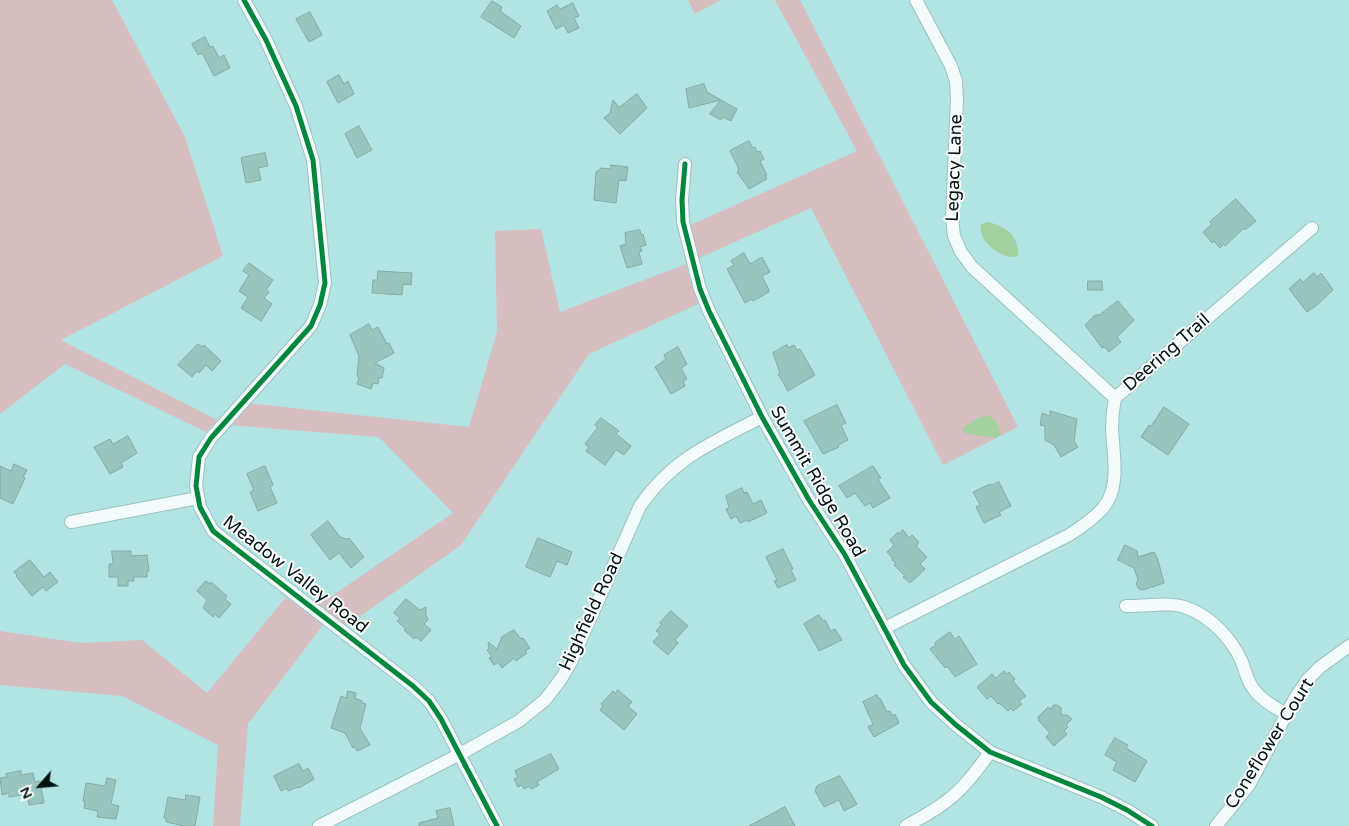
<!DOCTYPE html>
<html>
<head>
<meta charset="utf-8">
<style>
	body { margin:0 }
	#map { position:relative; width:1349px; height:826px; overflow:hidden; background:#b2e4e3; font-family:"Varela Round",sans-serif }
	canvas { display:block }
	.north { position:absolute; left:15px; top:761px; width:50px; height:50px; -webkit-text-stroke:4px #fff; paint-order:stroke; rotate:243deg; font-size:14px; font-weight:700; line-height:20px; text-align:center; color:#001414 }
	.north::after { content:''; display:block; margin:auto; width:18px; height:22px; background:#001414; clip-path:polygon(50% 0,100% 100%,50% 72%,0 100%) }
</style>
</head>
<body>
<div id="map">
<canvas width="1349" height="826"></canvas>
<div class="north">N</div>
</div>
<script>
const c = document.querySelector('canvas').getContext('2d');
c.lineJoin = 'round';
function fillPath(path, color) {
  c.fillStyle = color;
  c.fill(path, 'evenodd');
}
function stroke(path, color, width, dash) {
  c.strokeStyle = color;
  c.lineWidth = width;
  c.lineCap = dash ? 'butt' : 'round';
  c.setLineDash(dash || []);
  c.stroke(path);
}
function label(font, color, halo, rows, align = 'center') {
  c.font = font + ' "Varela Round",sans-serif';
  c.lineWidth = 4;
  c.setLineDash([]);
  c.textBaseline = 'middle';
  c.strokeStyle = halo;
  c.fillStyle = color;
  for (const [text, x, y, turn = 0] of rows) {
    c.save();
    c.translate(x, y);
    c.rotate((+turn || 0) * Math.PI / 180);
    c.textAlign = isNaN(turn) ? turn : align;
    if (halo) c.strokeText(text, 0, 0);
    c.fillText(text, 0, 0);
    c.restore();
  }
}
fillPath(new Path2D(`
	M0,0H112L185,137L223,256L61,340L217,420L206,432L65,364L0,414Z
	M688,0H721L695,14Z
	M775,0H800L1018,427L943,465L811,208L697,259L690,225L857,151Z
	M541,229L560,312L686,264L698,304L589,354L461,545L345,627L332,616L323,625L248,724L240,826H213L218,745L122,696L0,685V631L81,643L142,640L207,693L286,597L307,613L453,513L379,437L228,425L247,403L469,427L497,332L495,231Z`), '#d7bec1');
fillPath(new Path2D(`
	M989,222C1007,228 1019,235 1018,256C1005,261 984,245 981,232C980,231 981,226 981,224Z
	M989,415L997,422L1001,434L997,438L964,433L962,428L978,418Z`), '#a3d19f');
const building = new Path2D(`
	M492,1L502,7L500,11L521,26L514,38L481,17Z
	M573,3L579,16L574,18L579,28L568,33L564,25L556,29L547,11L557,5L560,9Z
	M310,12L322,35L309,42L296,19Z
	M205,37L210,47L213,46L219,58L224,55L230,68L214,76L202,53L198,55L192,44Z
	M339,75L344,84L348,81L354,94L338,103L327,82Z
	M704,84L707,92L721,100L689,108L686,89Z
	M637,94L647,108L620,134L604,118L610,113L613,100L619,107Z
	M721,100L737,109L731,121L723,117L721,120L710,114Z
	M359,126L372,150L357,158L345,134Z
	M749,141L753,148L755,147L757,152L760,151L764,159L760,161L767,175H765L767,179L749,189L737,172L739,171L737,165L730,151Z
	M265,153L268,166L258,168L261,180L246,183L241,158Z
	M611,165L628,167L626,181L619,180L616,203L594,200L596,172L601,168L611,169Z
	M1236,199L1256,221L1245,230L1244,228L1225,246L1224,244L1220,248L1214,241L1212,243L1203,232L1212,224L1210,222Z
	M640,230L641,235L643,234L646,245L640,247L642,251L639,252L642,264L627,268L620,246L626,244L625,233Z
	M744,253L750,264L762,257L770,272L762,276L769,290H768L769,292L753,301L752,299L745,303L727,269L734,265L731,261Z
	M249,263L273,280L266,290L269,292L264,298L272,304L261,321L241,308L248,297L239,291L249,275L243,271Z
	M378,271L412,273L411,285L403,284L402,295L372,293L373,280H377Z
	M1314,273L1317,277L1321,273L1333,290L1317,305L1307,312L1289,289L1300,279L1303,282Z
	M1088,281H1102L1103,290H1088Z
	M1118,301L1134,320L1117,337L1121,342L1109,352L1104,347L1102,348L1085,325L1095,315H1099Z
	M369,324L372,330L378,327L387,344L389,343L394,353L375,363L384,368L382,378H379L378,384L373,383L371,389L357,384L359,378L357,376L359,356L350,335Z
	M198,344L202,347L204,345L221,361L212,371L206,365L199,373L197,371L192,377L178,365Z
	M787,345L788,348L794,345L797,350L800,349L815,375L788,391L778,374L780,373L773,353Z
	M678,347L687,364L681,368L687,379L683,381L685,386L671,394L655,367L666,359L664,355Z
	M837,405L846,423L841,425L848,440L838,445L839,447L823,454L804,421Z
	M1164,407L1189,424L1168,455L1141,437L1149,425L1151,426Z
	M1050,411L1077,419L1074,441L1078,447L1061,457L1054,445L1045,440V426L1040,425L1042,413L1050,416Z
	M601,418L619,431L616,434L631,446L624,455L616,450L605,465L586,451L589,447L585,444L598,427L595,425Z
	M128,436L137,453L121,463L123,467L110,474L94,447L110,439L113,444Z
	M14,464L27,470L23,477L25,478L13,504L0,498V466L11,471Z
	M265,466L273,485L270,487L277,503L258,511L250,492L254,490L247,474Z
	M873,466L881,478L878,479L890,498L873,508L870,503L865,506L855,493L847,498L839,486Z
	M999,482L1011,506L999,512L1001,515L984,523L976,507L980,505L973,492L990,484L991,485Z
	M742,488L744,493L747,492L753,504L761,500L767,513L748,522L747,520L740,523L736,516L731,519L726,509L729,508L726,496Z
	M328,521L340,537L347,539L349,538L364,557L351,568L339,553L330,560L311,535Z
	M903,530L909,538L912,535L919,542L916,546L927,557L920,564L925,569L910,583L903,577L905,576L894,565L896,563L892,560L893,559L887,552L894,545L890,540L898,532L899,534Z
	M538,538L572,552L567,565L557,561L550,577L526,567Z
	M1125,545L1137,551L1138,557L1154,552L1158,560L1164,583L1146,589L1141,590L1138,588L1136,583L1138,580L1134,568L1118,560Z
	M783,549L793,569L791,570L796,580L778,588L774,581L777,580L766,557Z
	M112,551H131V556L147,555L149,571H147V577H133L134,581H128V586H118V577H109V564H113Z
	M30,560L44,577L50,572L58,582L46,591L43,587L32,596L16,576L17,575L14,572Z
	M206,581L210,584L211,582L227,596L225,599L231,604L219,618L215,614L213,617L203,608L207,600L197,591Z
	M406,599L420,610L426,607V615L428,620L424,624L431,630L421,641L416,637L414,639L404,630L406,629L397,621L400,618L394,613Z
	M671,611L688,626L675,640L678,643L668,655L653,642L660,634L656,631L662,624L660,623Z
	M819,615L823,621L825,620L831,631L835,629L842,640L819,651L804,624Z
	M514,630L521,639L523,638L530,648L525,651L527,653L516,661L514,658L502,668L498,662L494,665L489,658L492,657L487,650L489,649L488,642L497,649L502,637Z
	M950,632L955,639L959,636L977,664L955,677L947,666L945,668L930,649L936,645L935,643Z
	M1004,671L1006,674L1009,672L1015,679L1013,681L1026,696L1019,701L1022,704L1013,711L1011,708L1008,711L999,703L998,704L991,696L987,699L977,687L992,674L996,678Z
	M618,690L632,702L628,706L637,714L624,730L600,710L603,706L601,704L613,691L615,693Z
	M348,691L356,693L355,698L362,701V703L366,704L360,728L370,745L357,751L355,747L353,748L345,733L331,728L341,696L346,698Z
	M877,695L878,698H880L887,712L890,711L892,716L895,714L899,723L874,737L868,727L873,724L863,702Z
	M1054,705H1058L1061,708V715H1067L1072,719L1066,725L1068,727L1064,731L1067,734L1054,746L1046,737L1050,733L1038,720L1039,719L1038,717L1048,707L1050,709Z
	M1115,738L1128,745L1126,748L1147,761L1135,782L1113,770L1117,762L1105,755Z
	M551,754L559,769L537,782L539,785L531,789L529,786L524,789L522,785L518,787L514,779L518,777L515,771Z
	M299,764L303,771L308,768L314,779L299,788L298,787L288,791L287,788L281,791L274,776Z
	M21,771V775L33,773L35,782L40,781L44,803L29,805L27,794L9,797V793L2,795L0,778L7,777L6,774Z
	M840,776L857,804L844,811L839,800L824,807L815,791L817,786Z
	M107,778L116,780L111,804L119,806L116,819L97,817L98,811L84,808L85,801H83L86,783L105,786Z
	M186,795L200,797L195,826H184L166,822V818H164L168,797L185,800Z
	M785,807L795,826H749L775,812Z
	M450,808L454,826H419V823L438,818L436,811Z`);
fillPath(building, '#99c5bf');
stroke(building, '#84aaa5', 1);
const minor = new Path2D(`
	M244,0L266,40L296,106L313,160L325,283L320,305L311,326L211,438L199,457L196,486L200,507L213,531L413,686L429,701L441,719L497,826
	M916,0L951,66L956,81L957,100L952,216L954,236L961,252L972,267L1115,398
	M685,164L682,200L683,222L700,289L709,311L762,417L809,500L845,555L904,665L931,702L956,725L990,752L1101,797L1127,810L1152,826
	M71,522L198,498
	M1126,606C1146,607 1168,601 1187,608C1210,616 1231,638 1241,660C1245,668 1246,678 1251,685C1259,699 1273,706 1286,714
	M885,628L1069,535C1082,527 1093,519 1103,508C1121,487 1113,454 1112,429C1112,418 1113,408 1115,398L1312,228
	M319,826L460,754L519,721L545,700L561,679L571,662L640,506C673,458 712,443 762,417
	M906,826C948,804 963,791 990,752
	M1216,826L1249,785L1294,700L1307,680L1320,667L1349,646`);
stroke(minor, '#9ac1c0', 14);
stroke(minor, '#f3fbfb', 12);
stroke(new Path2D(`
	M244,0L266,40L296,106L313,160L325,283L320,305L311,326L211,438L199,457L196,486L200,507L213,531L413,686L429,701L441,719L497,826
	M685,164L682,200L683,222L700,289L709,311L762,417L809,500L845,555L904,665L931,702L956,725L990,752L1101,797L1127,810L1152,826`), '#00873e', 5);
label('18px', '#001414', '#fff', [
	["Legacy Lane",955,168,-88],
	["Deering Trail",1167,353,-41],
	["Summit Ridge Road",817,482,60],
	["Meadow Valley Road",295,575,38],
	["Highfield Road",592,612,-65],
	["Coneflower Court",1270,744,-58]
]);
</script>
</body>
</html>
